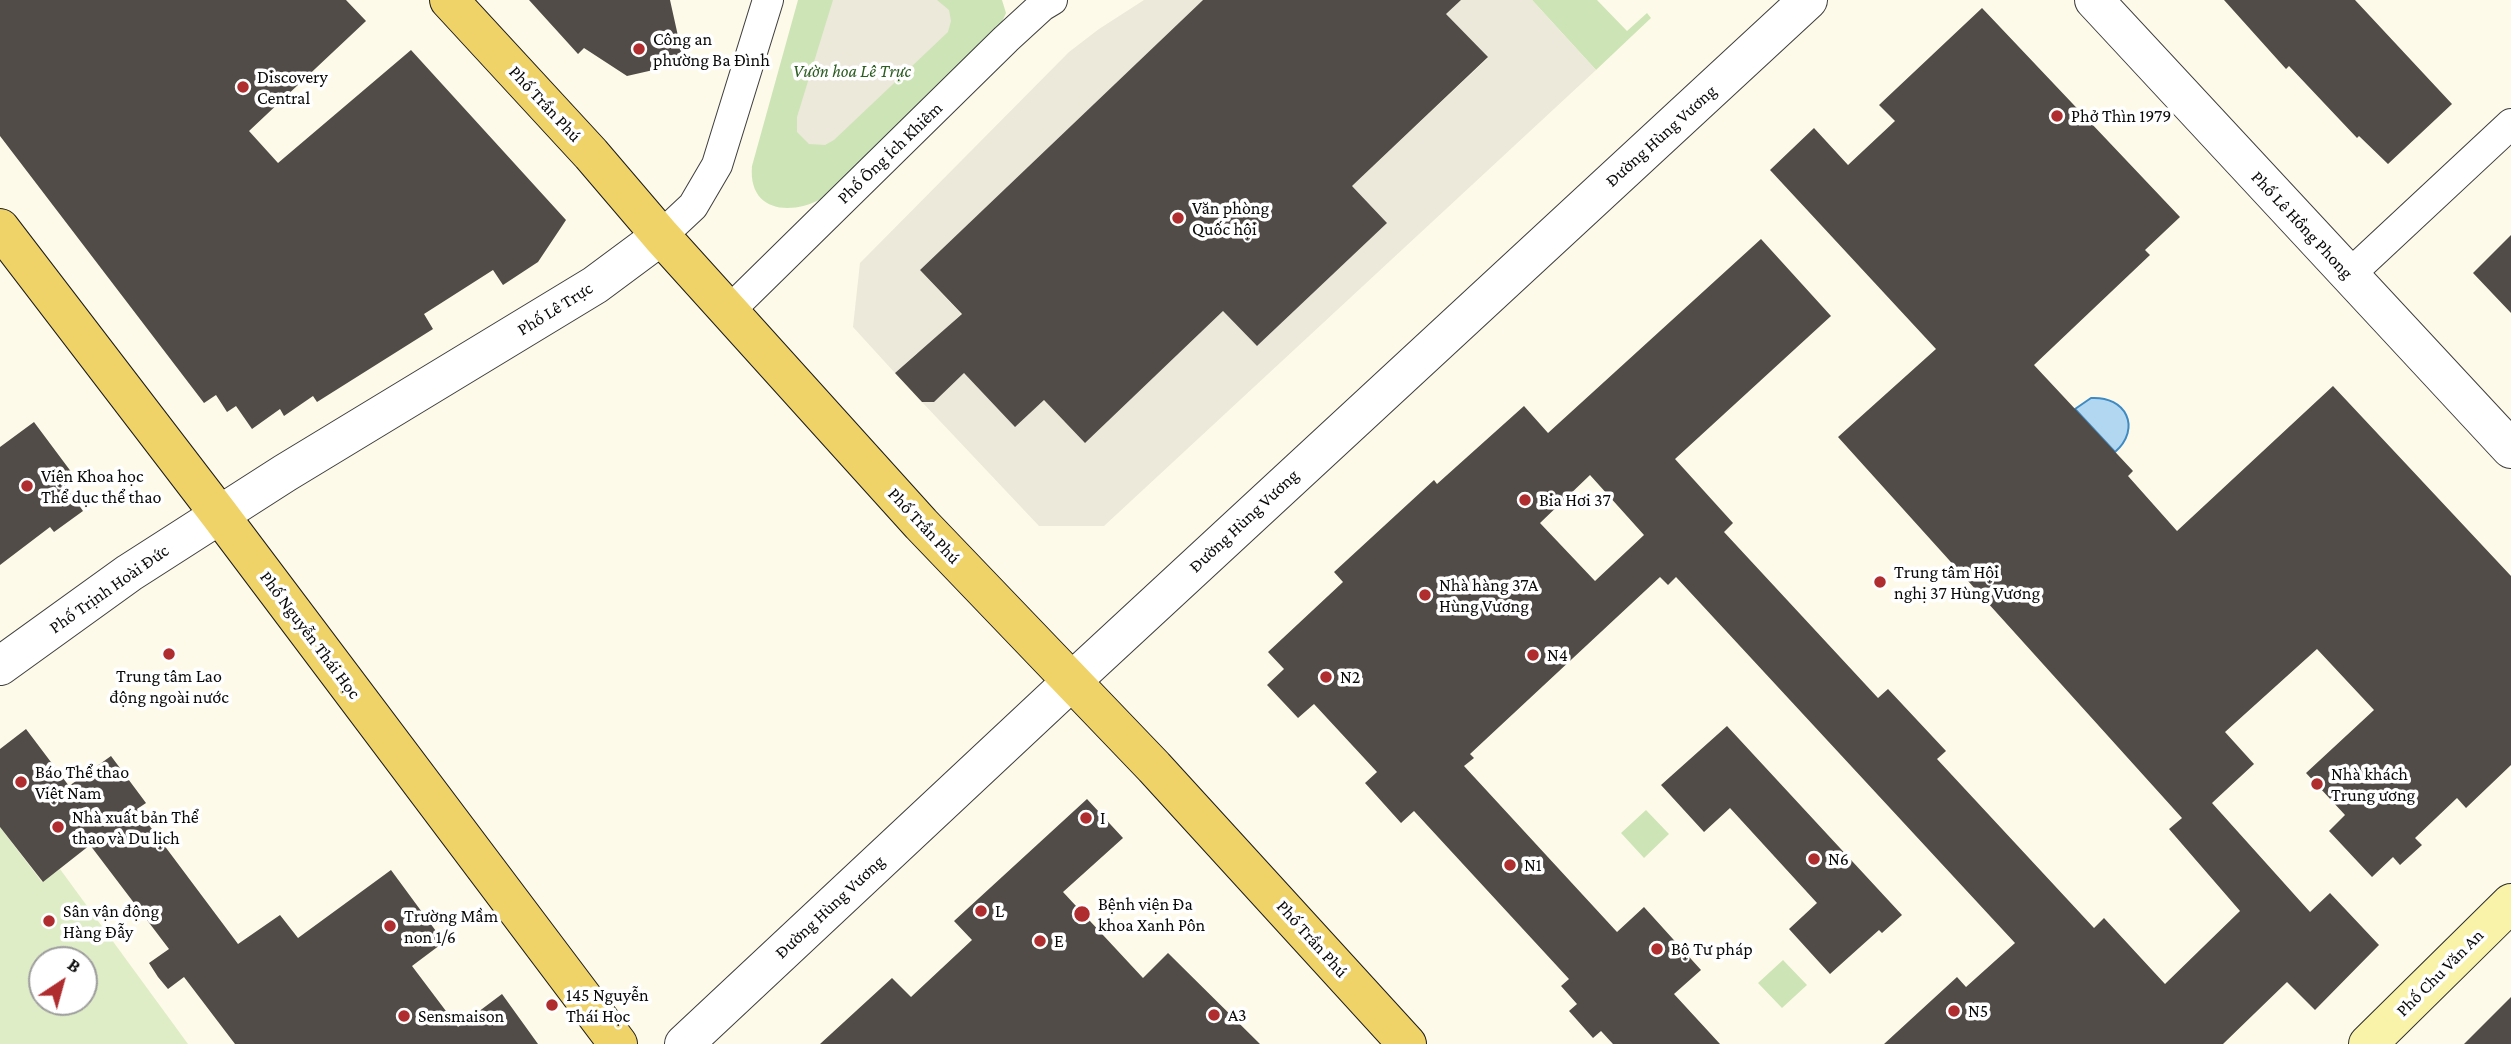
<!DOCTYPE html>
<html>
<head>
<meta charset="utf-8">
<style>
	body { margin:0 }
	#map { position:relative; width:2511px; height:1044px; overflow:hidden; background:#fefae9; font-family:"Crimson Pro",serif }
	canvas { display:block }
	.north { position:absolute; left:28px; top:946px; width:70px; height:70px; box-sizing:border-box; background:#fff; border:2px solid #9d9d9d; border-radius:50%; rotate:36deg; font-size:19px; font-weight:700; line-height:28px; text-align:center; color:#0a0a0a }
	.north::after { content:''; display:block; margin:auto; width:24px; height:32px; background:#b02d2f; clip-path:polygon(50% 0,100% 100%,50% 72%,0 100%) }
</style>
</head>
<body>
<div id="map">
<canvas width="2511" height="1044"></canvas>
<div class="north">B</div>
</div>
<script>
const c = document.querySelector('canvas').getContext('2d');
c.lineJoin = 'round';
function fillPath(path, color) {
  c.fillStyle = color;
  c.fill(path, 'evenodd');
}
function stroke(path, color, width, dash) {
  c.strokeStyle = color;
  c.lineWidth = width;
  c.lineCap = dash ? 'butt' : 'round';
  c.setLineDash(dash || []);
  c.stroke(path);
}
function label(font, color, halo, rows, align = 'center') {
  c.font = font + ' "Crimson Pro",serif';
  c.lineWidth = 7;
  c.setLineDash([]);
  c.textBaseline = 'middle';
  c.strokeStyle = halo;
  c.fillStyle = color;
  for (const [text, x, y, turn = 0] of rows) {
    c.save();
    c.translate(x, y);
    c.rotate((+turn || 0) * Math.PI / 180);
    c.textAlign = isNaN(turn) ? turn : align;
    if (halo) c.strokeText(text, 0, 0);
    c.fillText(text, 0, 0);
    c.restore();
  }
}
fillPath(new Path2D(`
	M798,0H1002L1006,13L1002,22L821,199C789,216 748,211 752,166Z
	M1532,0H1597L1627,31L1647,13L1651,18L1596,70Z
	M1646,810L1669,834L1644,858L1621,833Z
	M1783,960L1807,985L1782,1008L1758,983Z`), '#cde5b6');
fillPath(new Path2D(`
	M0,827L42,882L60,869L188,1044H0ZM42,960H84V1002H42Z`), '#dfedc7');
fillPath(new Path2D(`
	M833,0H937L949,10L951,21L948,32L834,140L825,145L809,144L797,132V117Z
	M1144,0H1203L920,270L961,314L933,341L1015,426L1044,400L1085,443L1223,311L1257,346L1387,223L1352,186L1488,58L1446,14L1461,0H1532L1596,70L1104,526H1039L922,402H934L949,387L917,353L895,373L853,327L860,263L1069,52L1099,29Z`), '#ece8da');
const water = new Path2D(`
	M2091,398C2126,396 2142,428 2115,452L2075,409Z`);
fillPath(water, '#b2d7f1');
stroke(water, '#3e8ac3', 2);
fillPath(new Path2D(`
	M0,0H346L366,21L249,131L278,163L411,50L566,220L538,262L503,285L493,270L424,314L433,329L317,402L313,396L284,416L280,409L252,429L236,406L227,412L216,395L204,403L0,136Z
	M529,0H670L684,63L627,76L584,48L578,54Z
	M1203,0H1461L1446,14L1488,57L1352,186L1387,223L1257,346L1223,311L1085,443L1044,400L1015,427L964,373L934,402H922L895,373L962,314L920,270Z
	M2224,0H2355L2452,104L2388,164L2359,136L2357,138L2289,66L2286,69Z
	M1982,8L2180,217L2145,250L2150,255L2034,365L2133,471L2128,476L2177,531L2333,386L2511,576V765L2466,808L2457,798L2415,838L2422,845L2400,865L2393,857L2372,877L2329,831L2345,815L2306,773L2374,710L2317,649L2225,732L2254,764L2212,803L2310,912L2330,893L2379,945L2315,1010L2287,982L2223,1044H1884L1957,977L1966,987L2015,943L1676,577L1668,585L1660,577L1470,754L1474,758L1464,766L1617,932L1644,907L1701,970L1674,994L1720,1044H1613L1601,1031L1593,1038L1569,1011L1577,1004L1561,986L1569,979L1414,811L1401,823L1365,783L1377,772L1314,704L1298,718L1267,685L1284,669L1268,652L1343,582L1334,572L1434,480L1437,484L1524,406L1548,433L1761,239L1831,316L1675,459L1733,523L1724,532L1878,698L1888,689L1946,751L1937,759L2094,928L2104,918L2165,984L2240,911L2169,829L2182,818L1838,437L1936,349L1770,170L1814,128L1848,165L1895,121L1879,105ZM1590,475L1644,535L1595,581L1540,523Z
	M2511,235V313L2473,273Z
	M34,422L75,477L64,484L83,511L54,532L50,527L0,565V447Z
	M1727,726L1902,915L1882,933L1879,930L1830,974L1789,929L1817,903L1730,808L1704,832L1661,785Z
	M26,729L69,786L111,756L146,803L137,809L238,944L280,915L298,938L391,870L444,942L412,966L458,1027L502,994L538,1044H235L184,977L168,989L158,977L149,963L169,949L90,845L43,882L0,827V749Z
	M1087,799L1123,838L1063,892L1143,978L1168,953L1260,1044H820L892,978L911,997L972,940L954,921Z
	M2511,997V1044H2464Z`), '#524c48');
const minor = new Path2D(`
	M661,236L693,206L717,165L768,0
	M2349,275L2511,124
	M730,310L1006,39L1042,6L1052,0`);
const tertiary = new Path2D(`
	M2094,0L2511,449
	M0,666L129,573L285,473L595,285L661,236
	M684,1044L1072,681L1808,0`);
const secondary = new Path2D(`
	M2368,1044L2511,903`);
const primary = new Path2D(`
	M449,0L591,154L661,236L921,524L1154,767L1407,1044
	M0,228L219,514L618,1044`);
stroke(minor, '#3d3d3d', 32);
stroke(tertiary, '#3d3d3d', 40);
stroke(secondary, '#2c2c2c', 40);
stroke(primary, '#1b1b1b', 40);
stroke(minor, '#fff', 30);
stroke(tertiary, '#fff', 38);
stroke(secondary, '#f9f3a9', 38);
stroke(primary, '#efd268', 38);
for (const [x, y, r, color] of [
	[639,49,7,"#b02d2f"],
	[243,87,7,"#b02d2f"],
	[2057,116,7,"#b02d2f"],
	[1178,218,7,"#b02d2f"],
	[27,486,7,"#b02d2f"],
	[1525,500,7,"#b02d2f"],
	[1880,582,7,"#b02d2f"],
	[1425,595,7,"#b02d2f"],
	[169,654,7,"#b02d2f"],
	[1533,655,7,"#b02d2f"],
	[1326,677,7,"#b02d2f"],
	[21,782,7,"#b02d2f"],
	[2317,784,7,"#b02d2f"],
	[1086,818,7,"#b02d2f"],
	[58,827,7,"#b02d2f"],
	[1814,859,7,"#b02d2f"],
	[1510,865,7,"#b02d2f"],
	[981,911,7,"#b02d2f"],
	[1082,914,9,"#b02d2f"],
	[49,921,7,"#b02d2f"],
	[390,926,7,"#b02d2f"],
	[1040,941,7,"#b02d2f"],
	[1657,949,7,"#b02d2f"],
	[552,1005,7,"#b02d2f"],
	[1954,1011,7,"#b02d2f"],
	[1214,1015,7,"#b02d2f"],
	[404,1016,7,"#b02d2f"]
]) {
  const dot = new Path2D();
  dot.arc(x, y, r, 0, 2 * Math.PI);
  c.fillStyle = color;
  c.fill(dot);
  stroke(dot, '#fff', 2.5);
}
label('18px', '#0a0a0a', '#fff', [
	["Công an",653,39],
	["phường Ba Đình",653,60],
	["Discovery",257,77],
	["Central",257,98],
	["Phở Thìn 1979",2071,116],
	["Văn phòng",1192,208],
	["Quốc hội",1192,229],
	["Viện Khoa học",41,476],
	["Thể dục thể thao",41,497],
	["Bia Hơi 37",1539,500],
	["Trung tâm Hội",1894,572],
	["nghị 37 Hùng Vương",1894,593],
	["Nhà hàng 37A",1439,585],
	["Hùng Vương",1439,606],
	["N4",1547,655],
	["Trung tâm Lao",169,676,"center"],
	["động ngoài nước",169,697,"center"],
	["N2",1340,677],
	["Báo Thể thao",35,772],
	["Việt Nam",35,793],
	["Nhà khách",2331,774],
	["Trung ương",2331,795],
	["Nhà xuất bản Thể",72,817],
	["thao và Du lịch",72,838],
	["I",1100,818],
	["N6",1828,859],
	["N1",1524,865],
	["Bệnh viện Đa",1098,904],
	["khoa Xanh Pôn",1098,925],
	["Sân vận động",63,911],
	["Hàng Đẫy",63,932],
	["L",995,911],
	["Trường Mầm",404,916],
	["non 1/6",404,937],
	["E",1054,941],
	["Bộ Tư pháp",1671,949],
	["145 Nguyễn",566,995],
	["Thái Học",566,1016],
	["N5",1968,1011],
	["A3",1228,1015],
	["Sensmaison",418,1016]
], 'left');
label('italic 18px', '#2b5d20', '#fff', [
	["Vườn hoa Lê Trực",852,71]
]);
label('18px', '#0a0a0a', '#fff', [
	["Phố Trần Phú",545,104,47],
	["Đường Hùng Vương",1661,136,-42],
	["Phố Ông Ích Khiêm",890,153,-44],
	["Phố Lê Hồng Phong",2302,225,47],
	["Phố Lê Trực",555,309,-32],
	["Đường Hùng Vương",1244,521,-43],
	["Phố Trần Phú",924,526,47],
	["Phố Trịnh Hoài Đức",109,589,-35],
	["Phố Nguyễn Thái Học",310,635,53],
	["Đường Hùng Vương",830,907,-43],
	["Phố Trần Phú",1312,939,48],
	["Phố Chu Văn An",2440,973,-45]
]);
</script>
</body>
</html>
